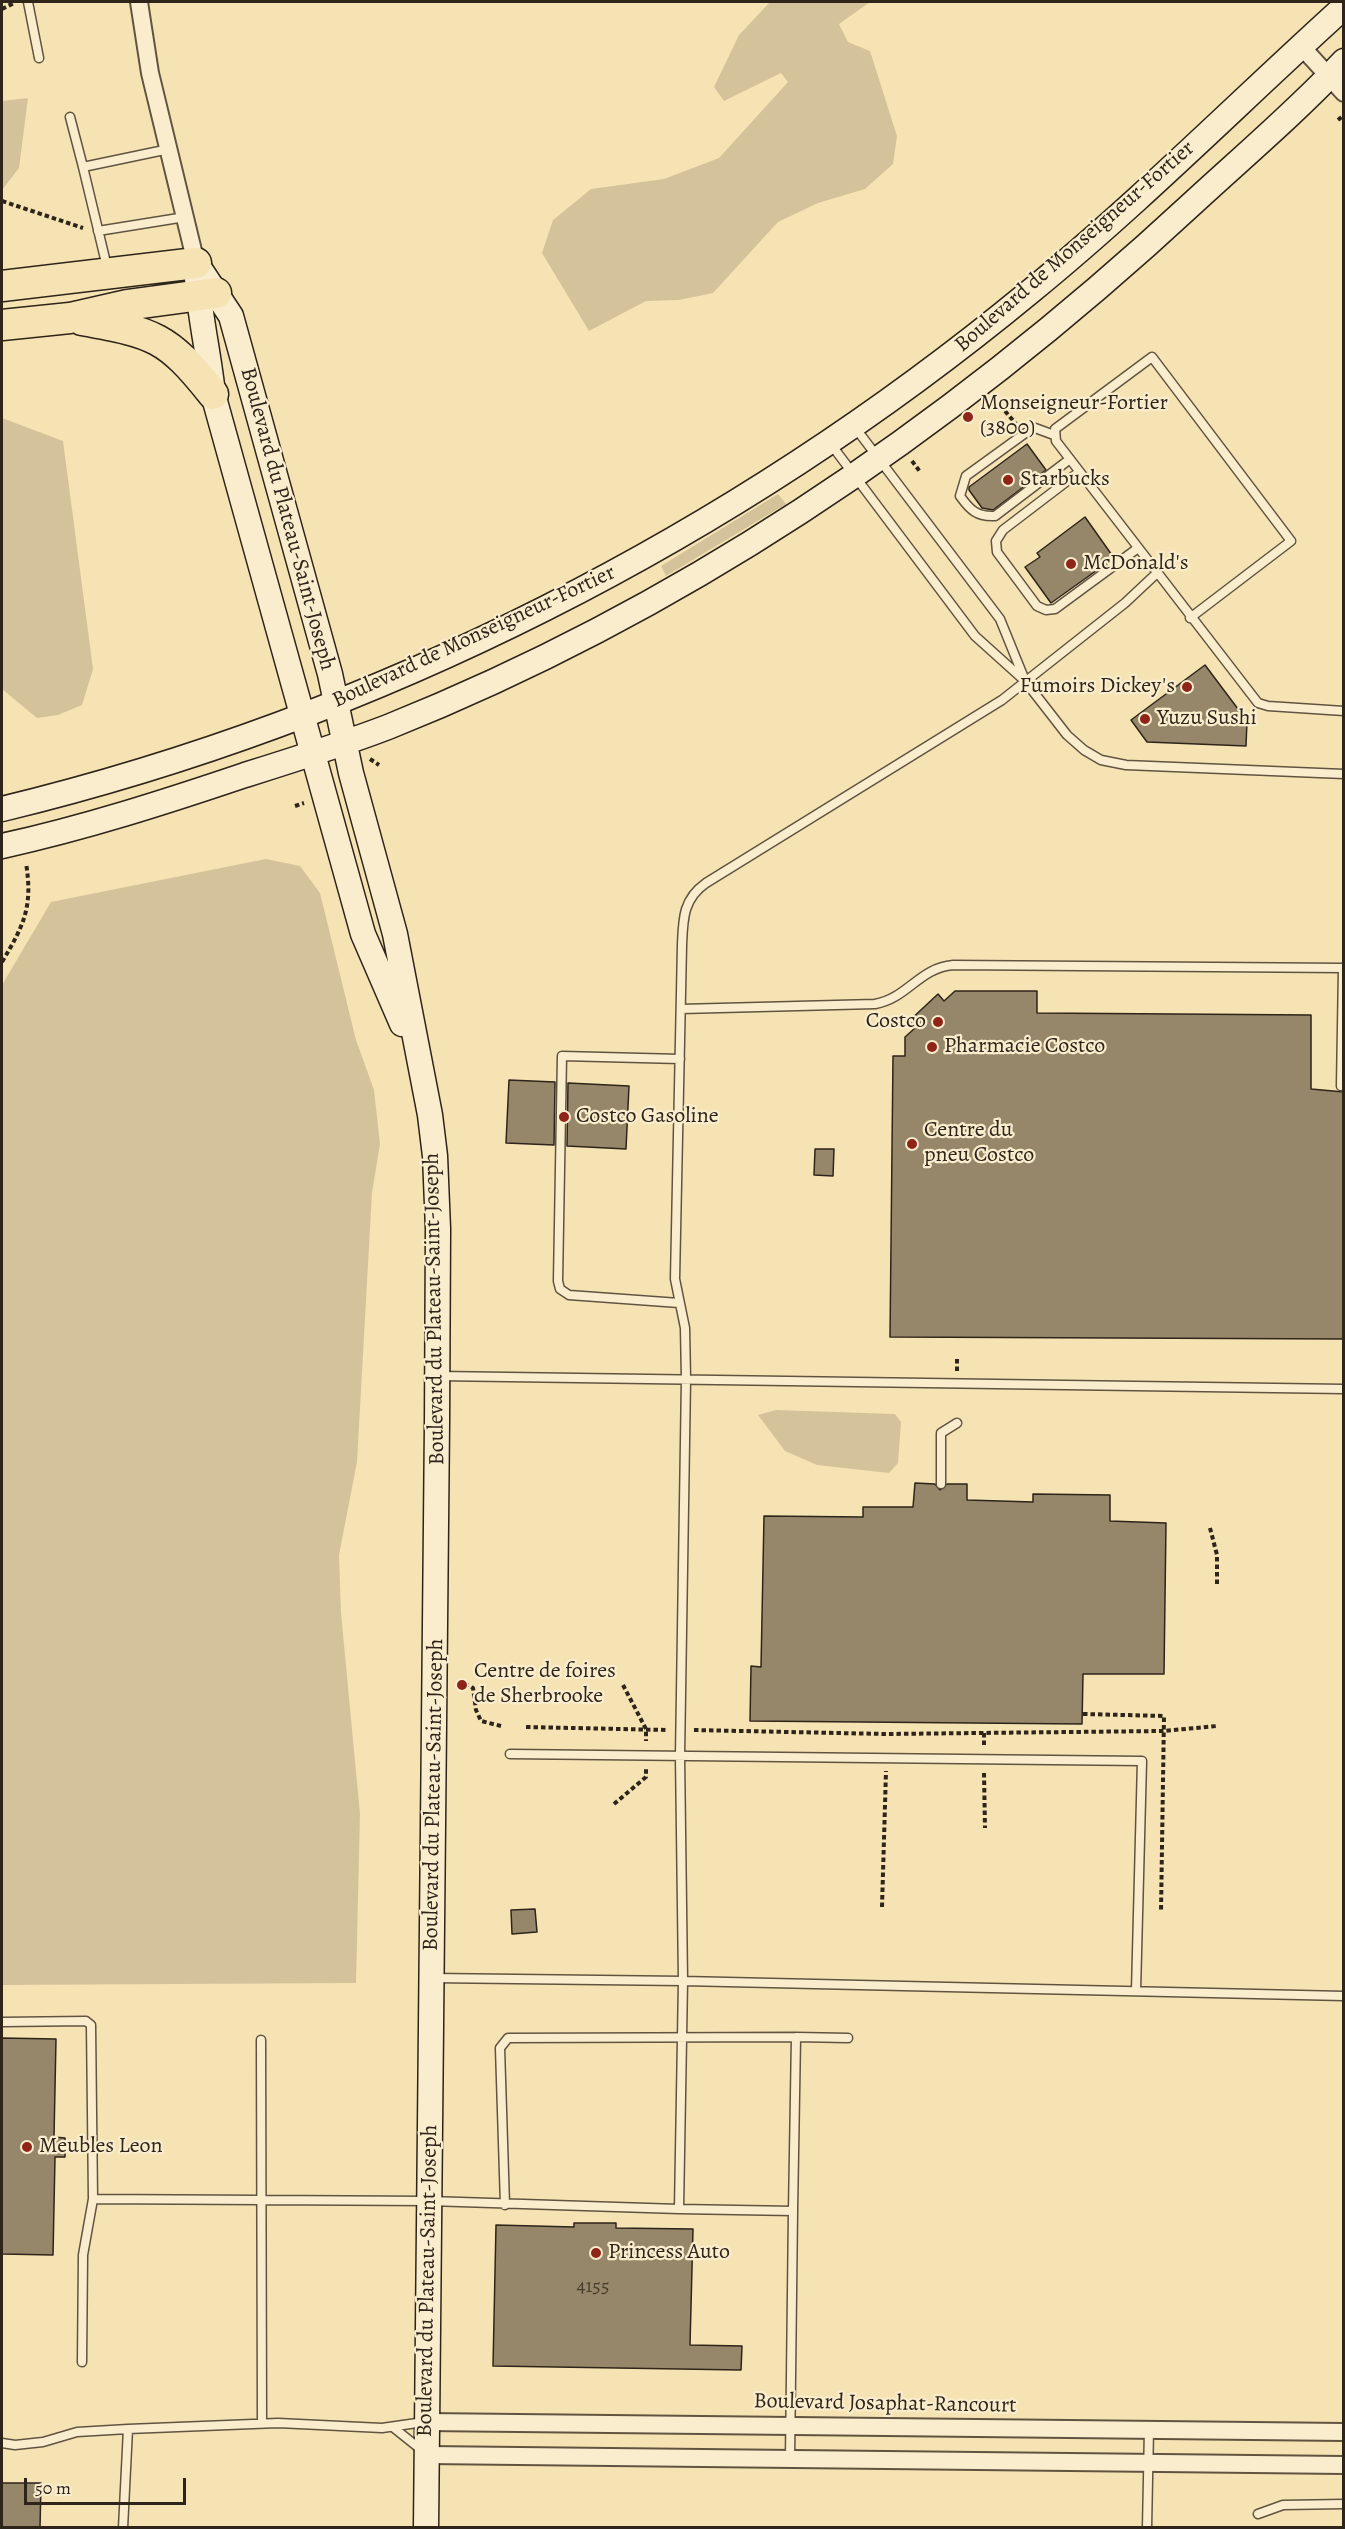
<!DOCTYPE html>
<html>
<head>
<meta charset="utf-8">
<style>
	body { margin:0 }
	#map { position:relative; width:1345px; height:2529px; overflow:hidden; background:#f6e3b4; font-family:Alegreya,serif }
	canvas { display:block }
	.frame { position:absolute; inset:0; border:3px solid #2e2419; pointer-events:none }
	.scale { position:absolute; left:24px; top:2478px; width:162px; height:27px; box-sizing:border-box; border:3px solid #2e2419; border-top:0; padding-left:8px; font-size:18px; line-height:21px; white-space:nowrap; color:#2e2419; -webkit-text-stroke:4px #f9edce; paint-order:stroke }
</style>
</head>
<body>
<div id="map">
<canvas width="1345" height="2529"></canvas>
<div class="frame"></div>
<div class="scale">50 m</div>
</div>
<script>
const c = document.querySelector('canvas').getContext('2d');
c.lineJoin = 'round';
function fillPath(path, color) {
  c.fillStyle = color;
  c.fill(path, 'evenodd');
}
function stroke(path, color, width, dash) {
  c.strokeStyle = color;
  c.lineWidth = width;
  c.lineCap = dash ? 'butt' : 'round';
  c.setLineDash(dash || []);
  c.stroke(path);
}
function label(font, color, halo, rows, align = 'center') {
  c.font = font + ' Alegreya,serif';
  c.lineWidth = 4.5;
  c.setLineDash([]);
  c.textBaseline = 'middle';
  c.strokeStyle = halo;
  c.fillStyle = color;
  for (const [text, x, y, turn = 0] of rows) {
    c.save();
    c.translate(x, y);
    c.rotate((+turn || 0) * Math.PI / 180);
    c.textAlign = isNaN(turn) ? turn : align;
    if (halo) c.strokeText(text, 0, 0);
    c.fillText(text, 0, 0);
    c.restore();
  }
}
fillPath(new Path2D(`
	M770,2H870L839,24L848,42L870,51L897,136L893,164L865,189L818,203L778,222L713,293L679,300L646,301L589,331L542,253L553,220L591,189L664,179L719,158L788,82L781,73L724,101L714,87L739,35Z
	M28,98L19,168L2,190V101Z
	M2,418L63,441L93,669L82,705L58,715L37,718L2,689Z
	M778,494L786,504L666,576L661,566Z
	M266,859L300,866L320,893L356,1040L374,1090L380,1144L372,1193L357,1462L339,1555L341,1613L360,1814L356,1983L2,1985V985L51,902Z
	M776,1410L895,1414L901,1422L898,1463L889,1473L817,1465L785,1451L758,1415Z`), '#d4c39a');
const building = new Path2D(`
	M1027,444L1046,470L993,510L982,508L969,490V487Z
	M1085,517L1114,558L1051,603L1025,567L1040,557L1037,553Z
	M1205,665L1247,721L1246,746L1147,742L1131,720Z
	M955,991H1037V1013L1311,1015V1089L1344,1092V1339L890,1337L893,1056H905V1037L914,1029L908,1022L938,994L944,1001Z
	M509,1080L555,1082L554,1145L506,1143Z
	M568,1083L629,1086L626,1149L567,1146Z
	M815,1149H834L833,1176L814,1175Z
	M915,1483L935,1484L940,1490L947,1484H967V1500L1033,1502V1494L1110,1495V1521L1166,1523L1164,1674H1083L1082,1724L750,1721L751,1666L761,1667L764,1516L863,1517V1507H913Z
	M535,1909L537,1932L512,1934L511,1910Z
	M2,2038L56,2039L54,2137L65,2138V2157H55L53,2255L2,2254Z
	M574,2223H616V2228L693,2229L690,2345L742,2346L741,2370L493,2366L496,2225L574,2227Z
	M2,2483H41L40,2528H2Z`);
fillPath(building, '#96876a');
stroke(building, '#2e2419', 1.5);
const lane = new Path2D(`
	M28,2L39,58
	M70,117L83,167
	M98,231L185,217
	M107,267L83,167L169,149
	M854,426L1000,619L1024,678
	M1054,435L1035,428L1024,434L966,476L960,496C970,510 977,517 995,516L1070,459
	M830,443L975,636L1025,681L1067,735L1084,750L1101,760L1126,765L1344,774
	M1079,472L1003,530L996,541L997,552L1037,606L1046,610L1055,609L1138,548
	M1190,618L1291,541L1152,357L1055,429L1056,441L1258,703L1268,706L1344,711
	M681,1009L875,1004C908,998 919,968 953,965L1344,968
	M1341,1086L1343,968
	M679,1303L569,1295L560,1289L558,1281L562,1056L680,1059
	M438,1376L1344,1389
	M941,1484V1433L957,1423
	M510,1754L1142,1761L1136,1991
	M432,1978L683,1981L1344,1996
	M2,2022L86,2021L91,2025L93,2199L83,2255L82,2362
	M796,2037L848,2038
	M261,2040L262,2423
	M93,2199L429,2201L679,2209L683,1981L680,1756L686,1379L685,1328L675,1279L682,945C683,919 683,899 706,883L1002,700L1125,603L1157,573
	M505,2205L500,2048L508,2038L796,2037L793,2211L679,2209
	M394,2428L424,2452
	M2,2443L15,2445L43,2442L77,2432L128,2429L278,2423L382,2428L424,2422
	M790,2458L793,2211
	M1258,2514L1283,2505L1344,2504
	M123,2528L128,2429
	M1147,2528L1149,2429`);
const street = new Path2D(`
	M139,2L150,73L196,263
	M1301,46L1344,93
	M426,2422L1344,2432
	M427,2455L1344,2465`);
const secondary = new Path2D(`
	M196,263L231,316L330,674L351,773L395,934L430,1115L435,1156L438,1229L437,1423L426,2528
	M197,278C200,318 209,355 213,394L363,934L402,1024
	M2,809C378,718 733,537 1031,291C1140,202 1239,102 1344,7
	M2,846C84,828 165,802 245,775C293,760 341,745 388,727C688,607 957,422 1194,202C1244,156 1297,111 1344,61`);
const highway = new Path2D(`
	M2,286L196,263
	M82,320C154,333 167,336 213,394
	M2,325L70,318L127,305L216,293`);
stroke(lane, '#605440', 11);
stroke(street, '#605440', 20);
stroke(secondary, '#2e2419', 27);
stroke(highway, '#2e2419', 33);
stroke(new Path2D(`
	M2,9L14,3
	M1338,120L1344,115
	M2,201L83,228
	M1005,411L1016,424
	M912,461L921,473
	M370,759L379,765
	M295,806L304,803
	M2,962C24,925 33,907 26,863
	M957,1371V1357
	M1210,1528L1217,1555V1585
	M457,1685H469L473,1688L476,1710L481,1721L501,1726
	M623,1685L646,1729V1741
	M1083,1714L1164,1716L1161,1912
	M526,1727L668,1730
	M694,1730L885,1734L1163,1731L1217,1726
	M984,1733V1747
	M984,1773L985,1828
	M614,1804L646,1777V1769
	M882,1907L886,1771`), '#2e2419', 4, [4.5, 3]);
stroke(lane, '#f9edce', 8);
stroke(street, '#f9edce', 16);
stroke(secondary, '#f9edce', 24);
stroke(highway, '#f6e3b4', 30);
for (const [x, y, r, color] of [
	[968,417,6,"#8f2418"],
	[1008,480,6,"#8f2418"],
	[1071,564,6,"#8f2418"],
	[1187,687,6,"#8f2418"],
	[1145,719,6,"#8f2418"],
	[938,1022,6,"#8f2418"],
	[932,1047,6,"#8f2418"],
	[564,1117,6,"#8f2418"],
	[912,1144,6,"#8f2418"],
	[462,1685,6,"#8f2418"],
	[27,2147,6,"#8f2418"],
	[596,2253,6,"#8f2418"]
]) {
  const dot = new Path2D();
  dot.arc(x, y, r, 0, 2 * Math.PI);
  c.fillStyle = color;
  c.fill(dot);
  stroke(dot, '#f9edce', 2);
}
label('20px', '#483d2d', null, [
	["4155",593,2287]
]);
label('22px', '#2e2419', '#f9edce', [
	["Boulevard de Monseigneur-Fortier",1075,247,-41],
	["Boulevard du Plateau-Saint-Joseph",287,519,75],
	["Boulevard de Monseigneur-Fortier",474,637,-25],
	["Boulevard du Plateau-Saint-Joseph",435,1309,-91],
	["Boulevard du Plateau-Saint-Joseph",434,1795,-89],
	["Boulevard du Plateau-Saint-Joseph",428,2281,-89],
	["Boulevard Josaphat-Rancourt",885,2404,1]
]);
label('22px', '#2e2419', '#f9edce', [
	["Monseigneur-Fortier",980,404],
	["(3800)",980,429],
	["Starbucks",1020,480],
	["McDonald's",1083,564],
	["Fumoirs Dickey's",1175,687,"right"],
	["Yuzu Sushi",1157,719],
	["Costco",926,1022,"right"],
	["Pharmacie Costco",944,1047],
	["Costco Gasoline",576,1117],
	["Centre du",924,1131],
	["pneu Costco",924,1156],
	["Centre de foires",474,1672],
	["de Sherbrooke",474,1697],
	["Meubles Leon",39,2147],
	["Princess Auto",608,2253]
], 'left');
</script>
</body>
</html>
